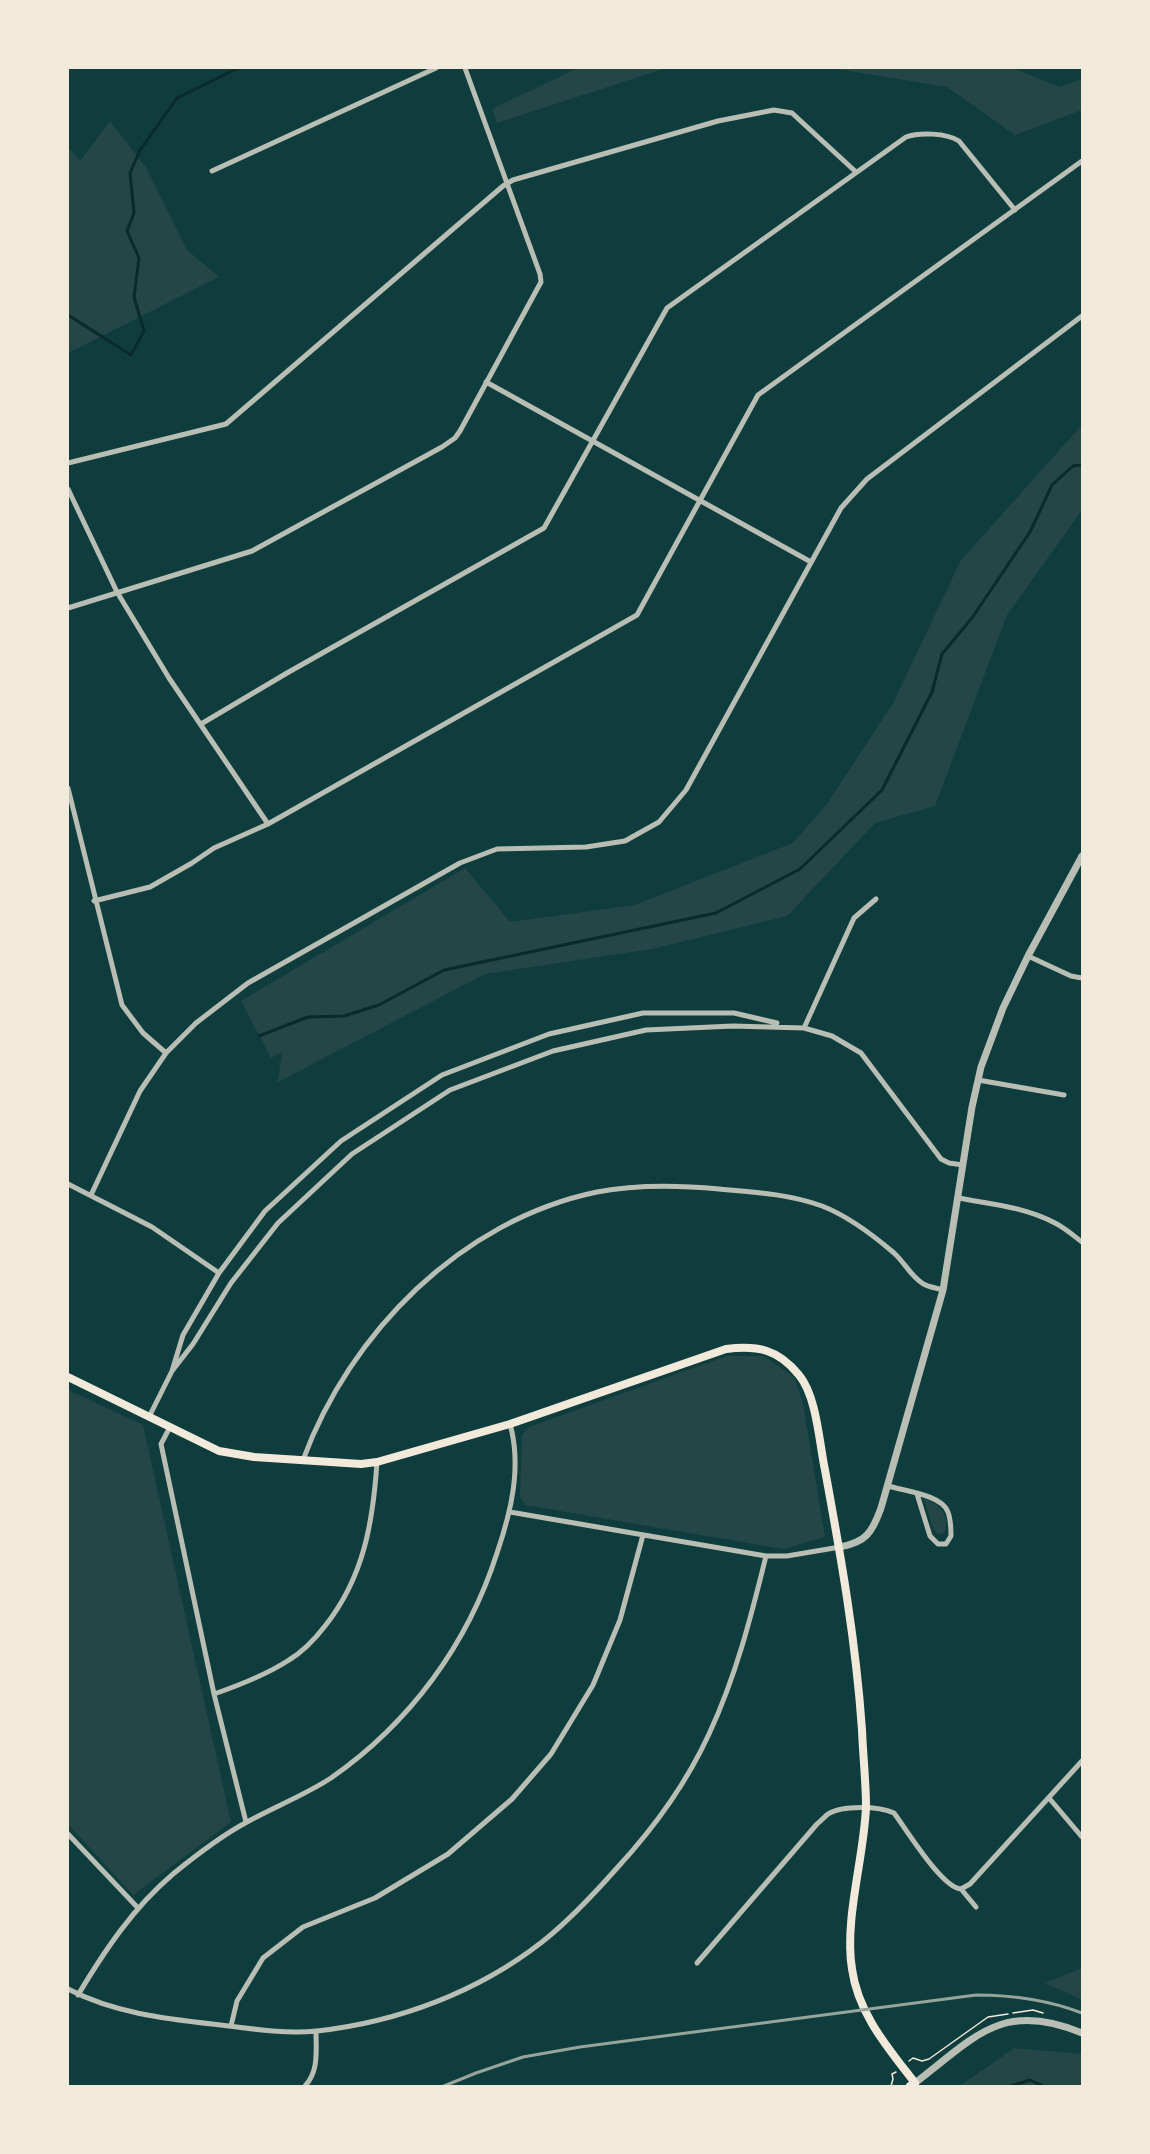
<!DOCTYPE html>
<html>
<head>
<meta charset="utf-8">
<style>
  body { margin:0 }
  #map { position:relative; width:1150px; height:2154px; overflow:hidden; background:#0f3d3e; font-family:Figtree,sans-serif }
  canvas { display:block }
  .frame { position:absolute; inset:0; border:69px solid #f1e9da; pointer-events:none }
</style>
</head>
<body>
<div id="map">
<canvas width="1150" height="2154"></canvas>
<div class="frame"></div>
</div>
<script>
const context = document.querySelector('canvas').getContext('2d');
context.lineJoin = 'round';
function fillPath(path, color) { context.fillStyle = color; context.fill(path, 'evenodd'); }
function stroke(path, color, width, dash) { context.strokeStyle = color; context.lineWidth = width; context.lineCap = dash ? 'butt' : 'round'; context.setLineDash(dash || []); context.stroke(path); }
const green = new Path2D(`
  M578,68h88l-169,55 -5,-14z
  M831,68h182l46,19 23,-8v31l-67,25 -68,-48z
  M110,121l37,48 40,81 32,27 -151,76v-206l12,14z
  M1082,425v85l-75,105 -72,191 -60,17 -88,93 -135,33 -167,25 -207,108 4,-30 -11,6 -30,-57 224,-133 45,54 125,-17 158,-62 34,-39 66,-101 68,-143z
  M727,1356h37l30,21 9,26 22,134 -42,12 -258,-44 -5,-8 2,-62 7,-8z
  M68,1390l75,35 88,397 -98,73 -65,-71z
  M924,1499c15,4 27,17 20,34l-6,1 -6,-8z
  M1082,1968v32l-37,-17z
  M1014,2048l68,6v32h-122z`);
const stream = new Path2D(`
  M68,315l63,40 13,-24 -10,-34 5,-39 -12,-27 7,-18 -4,-40 10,-23 37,-52 61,-30
  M259,1036l49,-19 36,-1 35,-11 65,-35 272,-57 84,-44 82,-79 50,-98 10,-38 30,-36 58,-86 22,-47 21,-19 9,-1
  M1011,2086l19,-6 13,6`);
const path = new Path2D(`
  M1013,2013l20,-3 10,3
  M909,2061l4,-3 9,3 7,-2 59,-42 20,-3
  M891,2086l2,-7 -1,-5 4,-2`);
const minor = new Path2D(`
  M212,171l224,-103
  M486,382l325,180
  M68,463l158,-39 277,-238 10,-6 205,-59 56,-11 18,3 64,59
  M68,489l49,103 52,86 99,146
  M68,608l184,-57 190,-104 13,-9 5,-7 81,-149 -1,-8 -75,-206
  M201,724l86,-51 257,-145 123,-220 239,-171c13,-5 41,-4 53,4l56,69
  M68,788l54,217 21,28 23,20
  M94,901l56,-14 42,-24 22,-15 54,-24 369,-209 121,-220 324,-234
  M1028,956l43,20 11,2
  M804,1028l50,-110 22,-19
  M978,1080l86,15
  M68,1184l84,43 67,46
  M91,1195l49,-104 26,-38 30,-30 52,-40 212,-120 37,-14 89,-2 39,-6 34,-19 27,-32 155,-282 26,-29 215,-163
  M958,1198c33,6 67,9 97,25 10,5 19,13 27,19
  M172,1371l21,-27 38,-61 47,-60 74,-69 98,-64 103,-39 93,-21 87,-4 71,2 28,8 29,17 80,106 8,4 14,2
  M149,1417l23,-46 11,-36 36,-62 46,-62 76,-70 101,-66 107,-41 94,-21h91l43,10
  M170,1427l-9,17 53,250 32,128
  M303,1460c47,-127 158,-240 294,-268 41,-8 81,-7 122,-3 34,3 70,5 103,17 26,10 51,29 72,47 10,9 17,23 28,30 5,4 15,5 21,7
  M888,1486c17,5 54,9 60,26 3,8 3,17 3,24l-5,8h-8l-8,-8 -13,-42
  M510,1512l256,44h21l53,-9
  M214,1694c26,-9 52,-19 75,-34 15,-9 26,-21 36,-34 39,-49 48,-104 52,-164
  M1049,1798l33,39
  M68,1834l70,74
  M961,1889l9,-5 112,-123
  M697,1963l120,-139c4,-3 7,-7 11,-10 14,-9 51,-8 66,-1 12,16 48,75 67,76l15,18
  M68,1989c48,25 100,30 153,36 31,4 64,9 96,6 81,-9 161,-39 225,-89 28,-22 52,-48 75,-74 36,-39 70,-86 92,-134 27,-58 42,-117 57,-178
  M78,1995c27,-45 55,-87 95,-121 22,-18 48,-38 74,-52 27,-15 58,-27 84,-44 79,-55 137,-134 166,-225 14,-41 25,-86 13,-129
  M231,2026l6,-25 26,-43 40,-31 72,-29 73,-44 64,-55 39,-45 42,-69 27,-65 23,-85
  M305,2086c14,-15 11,-35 11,-55`);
const tertiary = new Path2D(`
  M840,1547c26,-5 32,-14 41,-39l62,-218 29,-183 9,-40 22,-59 25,-52 54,-100
  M915,2083c60,-46 87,-83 167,-50`);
const secondary = new Path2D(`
  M68,1377l151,74 35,6 107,7 16,-2 133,-38 216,-75c31,-4 52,0 73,26 18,22 20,67 26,95 16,87 31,172 37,260 1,26 4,52 4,77 -2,51 -22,113 -14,162 6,45 37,80 63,114l-5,3`);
const rail = new Path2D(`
  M444,2086l32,-13 47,-16 57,-10 396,-52c37,0 72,5 106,18`);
fillPath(green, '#244646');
stroke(stream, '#0a2a2b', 3);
stroke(path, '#f1e9da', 1.5);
stroke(minor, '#b8beb3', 5);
stroke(tertiary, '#b8beb3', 7);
stroke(secondary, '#f1e9da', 8);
stroke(rail, '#97a49c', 3);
</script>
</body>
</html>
